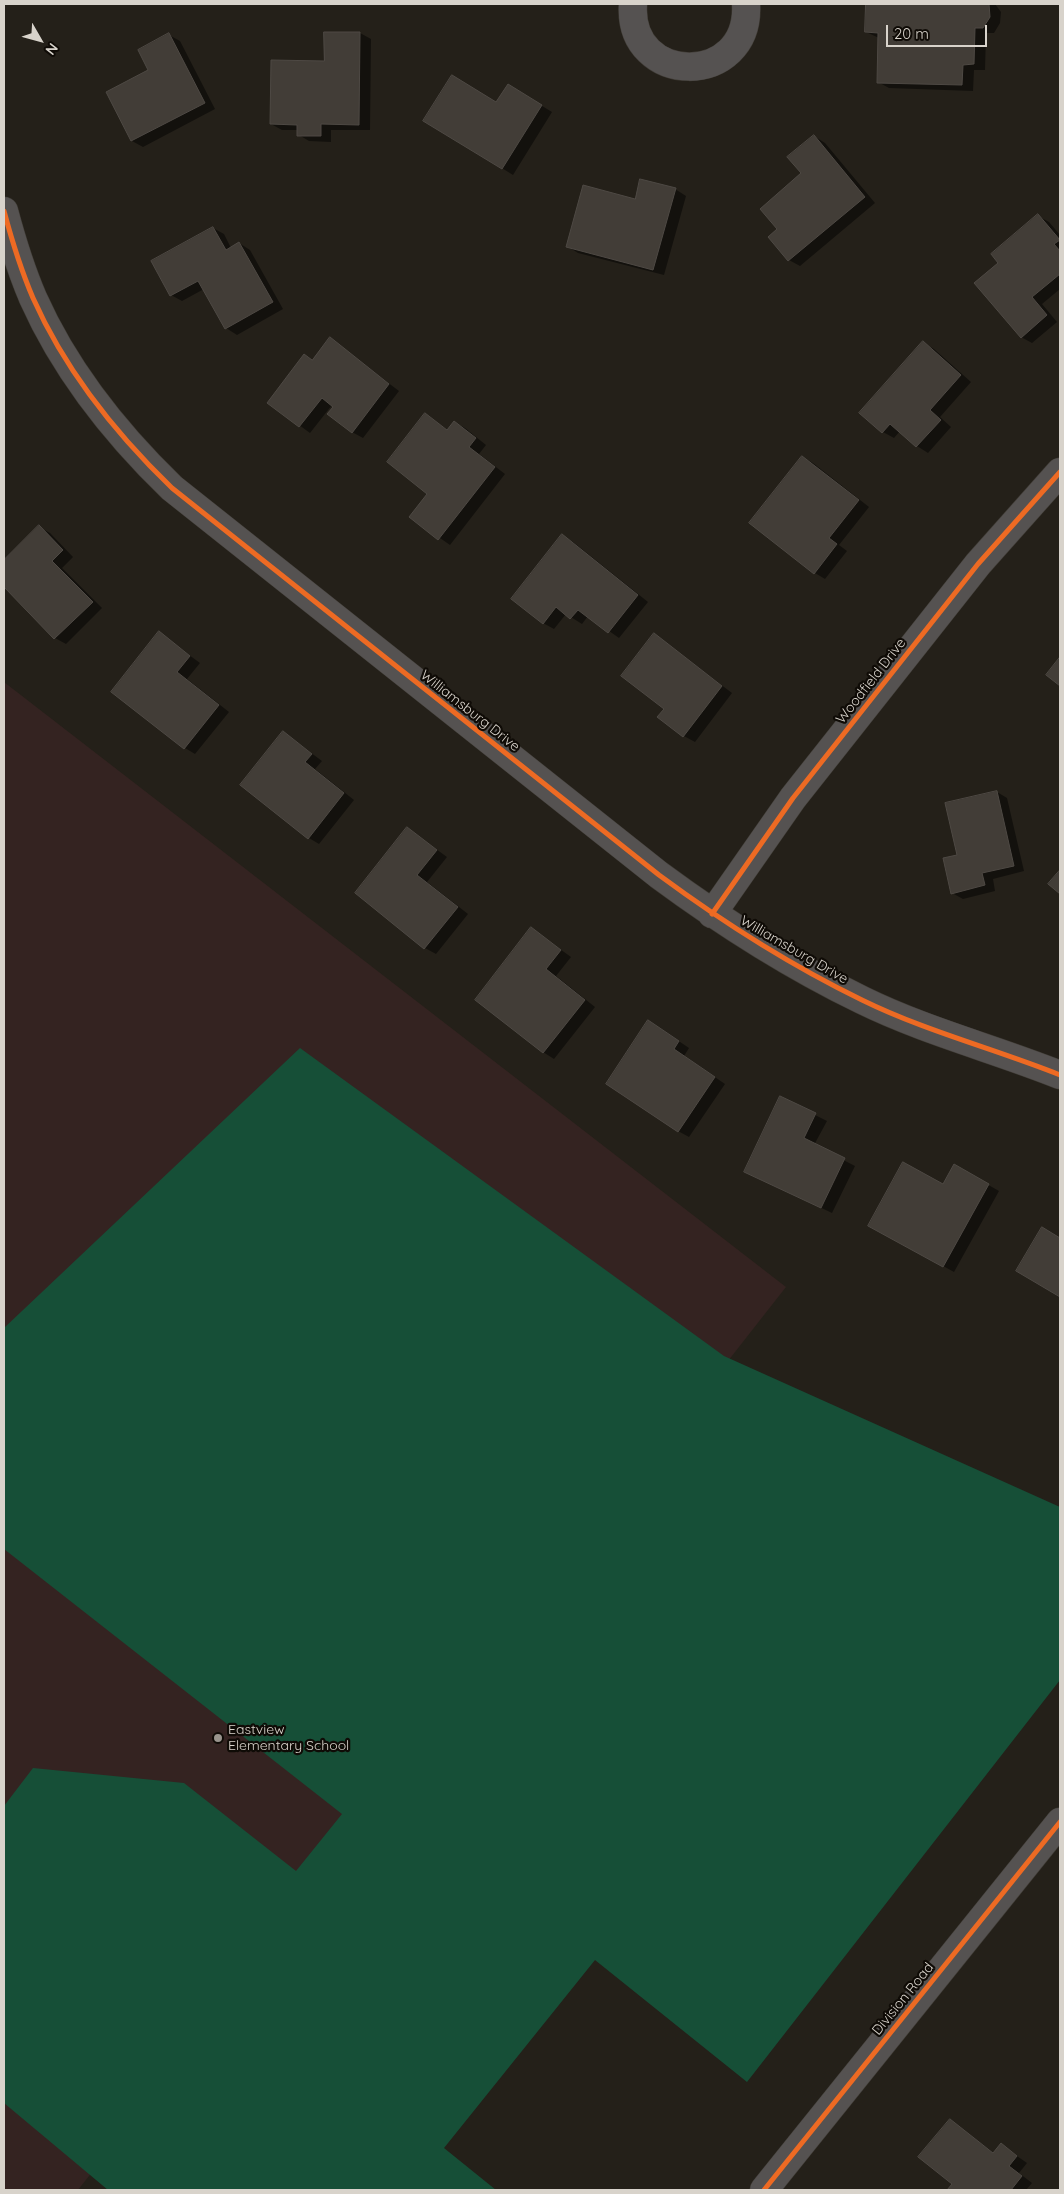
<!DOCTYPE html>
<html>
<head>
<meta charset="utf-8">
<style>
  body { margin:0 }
  #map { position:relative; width:1064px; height:2194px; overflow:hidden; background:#242019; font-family:Quicksand,sans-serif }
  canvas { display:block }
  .frame { position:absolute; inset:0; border:5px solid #d8d3cb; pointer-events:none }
  .north { position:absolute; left:15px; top:15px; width:50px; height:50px; -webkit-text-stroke:4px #0f0b06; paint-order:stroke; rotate:128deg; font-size:14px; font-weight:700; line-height:20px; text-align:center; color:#d8d3cb }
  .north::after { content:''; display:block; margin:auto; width:18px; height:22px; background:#d8d3cb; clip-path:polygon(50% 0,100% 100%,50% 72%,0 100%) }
  .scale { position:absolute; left:886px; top:25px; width:101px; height:22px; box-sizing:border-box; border:2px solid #d8d3cb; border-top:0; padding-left:6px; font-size:15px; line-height:18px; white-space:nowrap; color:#d8d3cb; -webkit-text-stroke:4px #0f0b06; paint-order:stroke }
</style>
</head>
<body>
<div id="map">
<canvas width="1064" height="2194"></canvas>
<div class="frame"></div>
<div class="north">N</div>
<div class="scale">20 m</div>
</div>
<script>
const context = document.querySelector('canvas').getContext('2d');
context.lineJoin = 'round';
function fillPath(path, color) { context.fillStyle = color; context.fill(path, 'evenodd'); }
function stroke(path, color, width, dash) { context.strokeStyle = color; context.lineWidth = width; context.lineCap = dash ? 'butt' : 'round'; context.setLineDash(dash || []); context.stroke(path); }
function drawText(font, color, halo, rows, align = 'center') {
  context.font = font + ' Quicksand,sans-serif'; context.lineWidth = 4.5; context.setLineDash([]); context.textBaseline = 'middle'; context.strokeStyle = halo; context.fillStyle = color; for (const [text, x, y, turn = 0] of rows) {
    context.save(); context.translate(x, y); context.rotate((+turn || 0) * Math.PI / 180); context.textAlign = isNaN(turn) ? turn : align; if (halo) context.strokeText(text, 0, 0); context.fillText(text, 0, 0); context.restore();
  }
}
const education = new Path2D(`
  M4,682l782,605 -708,903h-74z`);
const forest = new Path2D(`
  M300,1048l424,308 336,151v173l-313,402 -152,-122 -151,188 52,42h-388l-104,-87v-297l29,-38 151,15 112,88 46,-57 -338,-265v-221z`);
const shadow = new Path2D(`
  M868,4h127l6,8 -1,11 -6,10h-8l-1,37h-11l-1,21 -84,-3 -11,-6 1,-44 -13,-6z
  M325,33h35l11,6 -1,91h-39v12l-22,-1 -10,-6v-5h-17l-11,-6 54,-62z
  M169,35l11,6 35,68 -72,38 -11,-6 -24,-48 42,-22z
  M519,92l33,20 -39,63 -88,-55 72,-16z
  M814,136l11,7 50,60 -75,63 -11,-6 -11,-31 25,-56z
  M675,189l11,7 -22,79 -86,-22 -11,-7z
  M1038,216l11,6 11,13v54l-18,15 15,18 -25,21 -11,-6 -21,-74z
  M213,228l11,6 7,14 8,-5 11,7 33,59 -46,26 -11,-7 -22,-39 -22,12 -11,-6z
  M330,339l69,52 -36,47 -11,-6 -20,-27 -22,28 -41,-30 44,-42z
  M923,343l11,6 37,33 -31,35 11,10 -23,26 -11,-7 -17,-15 -6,7 -11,-6 -22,-19z
  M426,415l22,15 6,-8 11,6 21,17 -7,9 26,20 -55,71 -40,-28 19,-23z
  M802,457l11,6 56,44 -30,38 8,6 -22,28 -10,-6z
  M39,527l11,6 23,24 -11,11 40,40 -36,36 -11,-6 -51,-52v-25z
  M563,536l10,6 75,60 -29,36 -31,-22 -6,8 -16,-10 -12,15 -11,-6z
  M159,633l41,30 -13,16 42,33 -34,42 -10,-6z
  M655,635l77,58 -37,49 -11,-6 -18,-27z
  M283,732l39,29 -7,8 39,31 -35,44 -10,-6z
  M997,792l10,6 17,73 -31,8 2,12 -32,8 -11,-6 6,-37z
  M407,828l40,29 -20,25 41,32 -32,40 -11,-6z
  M532,929l39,28 -15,19 39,31 -41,52 -11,-7z
  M649,1021l40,27 -5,8 41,28 -36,53 -11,-6z
  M781,1098l46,23 -13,24 41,21 -23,47 -75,-36z
  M955,1166l44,25 -45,81 -85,-47 75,-39z
  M1042,1229l18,10v57l-43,-25z
  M950,2121l44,32 7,-8 26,18 -8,10 13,10 -6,7h-78l5,-6z`);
const building = new Path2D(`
  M866,4h123l1,13 -7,11h-8l-1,36 -11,1 -1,20 -85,-2 1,-50 -13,-1z
  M324,32h36l-1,93 -38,-1v12h-24v-11l-27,-1 1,-64 53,1z
  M169,33l36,70 -74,38 -25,-49 42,-22 -10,-20z
  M452,75l44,27 12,-18 34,21 -40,64 -79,-48z
  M814,135l51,62 -77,64 -20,-24 9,-8 -17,-20 41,-36 -14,-16z
  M640,179l36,9 -23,82 -87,-23 17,-62 52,14z
  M1038,214l22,26 -6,4 6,7v23l-28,23 15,18 -26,23 -47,-55 24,-20 -7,-9z
  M213,227l13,23 13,-8 34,60 -48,27 -27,-48 -28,15 -19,-35z
  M330,337l59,47 -37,49 -25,-19 6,-7 -11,-9 -23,29 -32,-24 37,-49 8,6z
  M923,341l38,34 -31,35 11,10 -25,27 -26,-23 -8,9 -23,-20z
  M425,413l22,17 7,-9 22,17 -7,9 26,20 -57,73 -29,-23 18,-23 -40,-32z
  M802,456l57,44 -30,38 8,6 -23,30 -65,-51z
  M39,525l24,25 -11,11 41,41 -39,37 -50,-52v-27z
  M562,534l76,61 -30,38 -30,-23 -8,9 -14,-12 -13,17 -32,-25z
  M159,631l31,25 -13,16 42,33 -35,44 -73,-57z
  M654,633l68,53 -39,51 -26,-20 7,-8 -43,-33z
  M1060,657v29l-14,-11z
  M283,731l29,23 -7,8 39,31 -36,46 -68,-54z
  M997,791l17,75 -32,7 3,12 -34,9 -8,-36 14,-3 -12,-52z
  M407,827l30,23 -20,25 41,32 -34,42 -69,-56z
  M1060,870v24l-12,-10z
  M531,927l30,23 -15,19 39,31 -42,53 -68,-53z
  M648,1020l31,21 -5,8 41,28 -37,55 -72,-48z
  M780,1096l36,17 -12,25 41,20 -24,50 -77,-36z
  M903,1162l40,22 11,-20 35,20 -46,83 -75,-41z
  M1042,1227l18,11v59l-44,-26z
  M950,2119l43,34 8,-10 16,13 -8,10 13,10 -11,14h-64l5,-6 -34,-27z`);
const minor = new Path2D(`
  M633,4c-6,83 118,84 113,0
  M4,211c8,30 17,59 29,87 33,74 82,135 139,190l487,387c65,48 131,90 203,125 63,31 133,49 198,75
  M712,914l81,-116 185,-234 82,-92
  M764,2190l296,-368`);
const cycleway = new Path2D(`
  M4,211c8,30 17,59 29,87 33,74 82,135 139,190l487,387c65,48 131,90 203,125 63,31 133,49 198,75
  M712,914l81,-116 185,-234 82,-92
  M764,2190l296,-368`);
const markers = [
  [218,1738,5,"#99948d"]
];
const streetNames = [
  ["Woodfield Drive",871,681,-52],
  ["Williamsburg Drive",470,711,38],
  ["Williamsburg Drive",794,950,30],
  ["Division Road",903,1999,-51]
];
const poiNames = [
  ["Eastview",228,1730],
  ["Elementary School",228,1746]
];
fillPath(education, '#342321');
fillPath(forest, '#164f37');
fillPath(shadow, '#0007');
fillPath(building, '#423d37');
stroke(building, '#4e4944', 1);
stroke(minor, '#403c36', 29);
stroke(minor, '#555251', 28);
stroke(cycleway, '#ed6a23', 5);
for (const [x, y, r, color] of markers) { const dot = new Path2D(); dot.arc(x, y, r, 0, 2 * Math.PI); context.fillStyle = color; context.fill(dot); stroke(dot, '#0f0b06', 2); }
drawText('14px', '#d8d3cb', '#0f0b06', streetNames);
drawText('14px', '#d8d3cb', '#0f0b06', poiNames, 'left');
</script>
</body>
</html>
